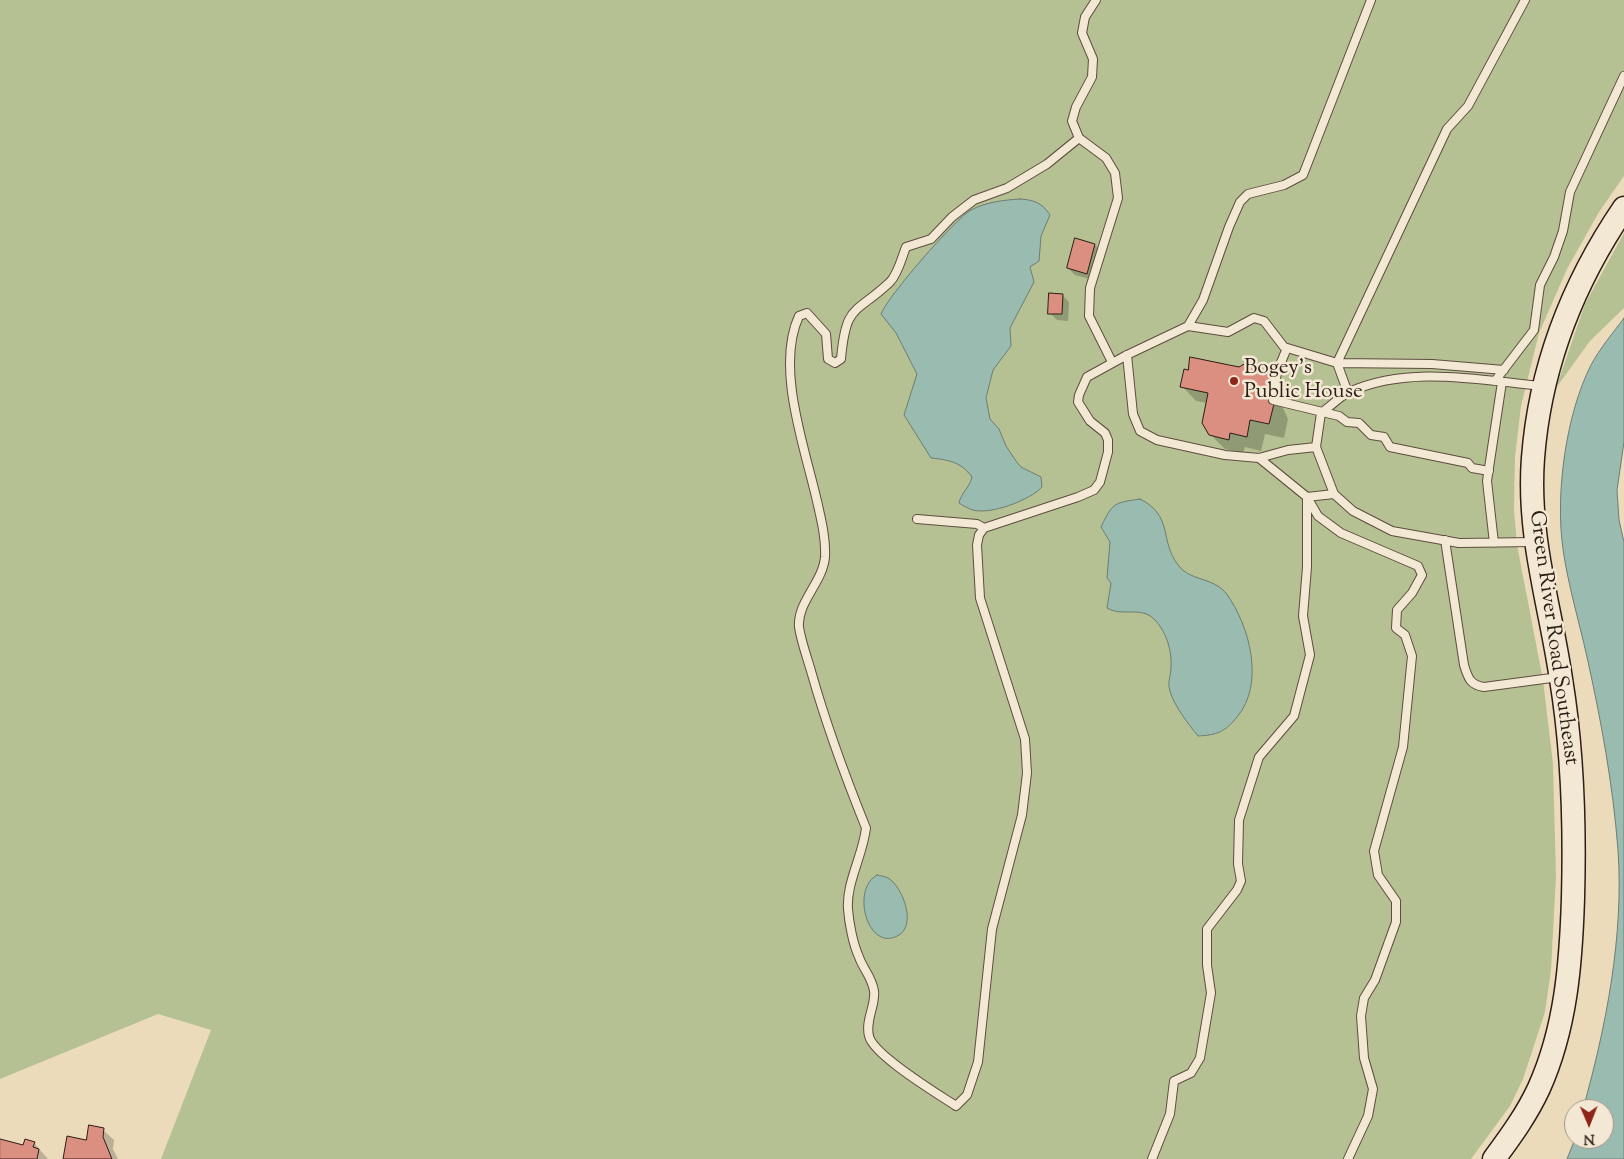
<!DOCTYPE html>
<html>
<head>
<meta charset="utf-8">
<style>
  body { margin:0 }
  #map { position:relative; width:1624px; height:1159px; overflow:hidden; background:#ecdbbb; font-family:"Sorts Mill Goudy",serif }
  canvas { display:block }
  .north { position:absolute; left:1564px; top:1099px; width:50px; height:50px; box-sizing:border-box; background:#f3e8d3; border:1px solid #a49788; border-radius:50%; rotate:179deg; font-size:14px; font-weight:700; line-height:20px; text-align:center; color:#2e1d17 }
  .north::after { content:''; display:block; margin:auto; width:18px; height:22px; background:#8f2418; clip-path:polygon(50% 0,100% 100%,50% 72%,0 100%) }
</style>
</head>
<body>
<div id="map">
<canvas width="1624" height="1159"></canvas>
<div class="north">N</div>
</div>
<script>
const context = document.querySelector('canvas').getContext('2d');
context.lineJoin = 'round';
function fillPath(path, color) { context.fillStyle = color; context.fill(path, 'evenodd'); }
function stroke(path, color, width, dash) { context.strokeStyle = color; context.lineWidth = width; context.lineCap = dash ? 'butt' : 'round'; context.setLineDash(dash || []); context.stroke(path); }
function drawText(font, color, halo, rows, align = 'center') {
  context.font = font + ' "Sorts Mill Goudy",serif'; context.lineWidth = 5; context.setLineDash([]); context.textBaseline = 'middle'; context.strokeStyle = halo; context.fillStyle = color; for (const [text, x, y, turn = 0] of rows) {
    context.save(); context.translate(x, y); context.rotate((+turn || 0) * Math.PI / 180); context.textAlign = isNaN(turn) ? turn : align; if (halo) context.strokeText(text, 0, 0); context.fillText(text, 0, 0); context.restore();
  }
}
const green = new Path2D(`
  M0,0h1624v176l-25,36 -32,57 -28,64 -18,73 -6,51 -1,53 3,35 26,135 10,84 3,112 -5,94 -6,42 -22,67 -13,27 -39,53h-1310l50,-129 -53,-16 -158,65z
  M1624,233v75l-34,33 -34,47 29,-84z`);
const water = new Path2D(`
  M1020,199c15,1 22,4 30,16l-9,21 -2,25 -9,6 4,15 -24,46 1,18 -18,24 -7,28 4,21 9,10 7,17 10,15 5,6 20,10 1,10c-12,13 -51,28 -69,23 -4,-1 -9,-4 -14,-7 2,-10 11,-16 13,-26 -11,-15 -23,-17 -41,-19l-27,-43 13,-41 -21,-41 -15,-19c7,-18 73,-94 90,-104 15,-8 33,-10 49,-11z
  M1624,318v124l-7,48 2,30 5,22v617h-57l8,-20h29v-30h-21c23,-82 41,-173 35,-259 -5,-65 -17,-130 -31,-193 -8,-36 -19,-72 -24,-108 -8,-55 3,-135 28,-184 9,-17 22,-32 33,-47z
  M1140,499c34,17 19,41 38,66 11,16 35,12 48,28 24,33 39,91 11,124 -12,15 -20,18 -39,19 -9,-11 -27,-34 -29,-49 -1,-6 2,-13 2,-19 1,-17 -4,-36 -17,-49 -13,-13 -32,-2 -47,-11l4,-25 -4,-5 3,-36 -9,-15c12,-25 13,-24 39,-28z
  M877,875c3,1 8,1 11,3 14,8 29,46 11,57 -31,19 -49,-46 -22,-60z`);
const shadow = new Path2D(`
  M1095,245l7,7 -8,28 -19,-5 -7,-7z
  M1062,295l7,7 -1,19 -11,-1 -7,-7z
  M1253,360l34,31 -4,17 5,11 -4,19 -19,-4 -4,17 -16,-4 -2,6 -18,-4 -15,-15 -3,-31 -11,-2 -14,-15 57,-17z
  M103,1130l11,10 -1,9 5,10h-54z
  M0,1140l24,7 10,-4 14,16h-48z`);
const building = new Path2D(`
  M1075,238l20,6 -8,30 -20,-6z
  M1049,293l14,1 -1,20h-14z
  M1190,357l49,10 14,-8 8,14 12,3 -4,19h3l-2,8 4,1 -5,20 -19,-4 -3,17 -17,-4 -1,7 -20,-5 -7,-12 6,-30 -28,-6 4,-18 4,1z
  M89,1125l15,3 -1,9 9,22h-49l4,-23 19,4z
  M0,1139l23,6 2,-6 10,3 -2,5 6,2 -2,10h-37z`);
const lane = new Path2D(`
  M1096,0l-11,17 -3,16 11,26 -1,18 -16,30 -4,14 7,17 27,20 9,15 3,25 -28,90 -1,28 23,46
  M1079,138l-32,26 -40,24 -33,12 -22,17 -21,22 -25,8c-4,10 -8,27 -16,35 -35,33 -44,21 -49,77l-6,4 -7,-4 -2,-25 -19,-21 -8,3c-24,51 6,132 18,185 4,18 9,37 8,56 -2,25 -28,45 -26,70 2,14 8,30 12,44 15,53 34,105 55,157 -3,27 -20,55 -18,81 1,14 5,35 11,48 4,12 13,20 15,34 2,14 -9,29 -5,45 4,19 69,58 87,70l11,-11 11,-33 14,-133 30,-114 5,-42 -2,-34 -45,-141 -3,-53 2,-10 5,-7 94,-31 16,-7 6,-8 8,-30v-12l-3,-7 -15,-12 -12,-19 1,-7 8,-18 40,-22 61,-29 15,-26 26,-73 11,-25 8,-8 36,-9 19,-10 68,-175
  M1188,326l40,6 26,-14 10,3 20,26 53,16 95,1 72,6
  M1287,348l-10,24 -4,28 66,16 8,6 12,1 12,12 13,2 6,10 78,16 4,5 17,3
  M1127,355l6,59 7,17 17,9 68,15 34,3 29,-8 28,-3
  M1495,381l39,-51 6,-45 14,-28 9,-26 7,-39 54,-116
  M1348,393l-11,-30 110,-234 21,-23 57,-106
  M1259,458l48,39 11,19 23,17 77,33 4,9 -10,18 -15,17 -1,18 9,7 7,21 -9,91 -29,104 4,24 18,26v21l-21,58 -11,18 -3,18 3,42 9,31 -5,27 -20,43
  M917,519l60,5 7,4
  M1445,540l19,125c4,13 6,20 20,22l75,-10
  M1535,542l-76,1 -67,-12 -39,-20 -19,-17 -18,-47 5,-34c9,-6 18,-16 28,-21 60,-27 129,-12 193,-6
  M1494,543l-7,-62 15,-99
  M1152,1159l18,-45 4,-33 17,-8 9,-15 11,-65 -4,-28v-36l30,-39 4,-9 -3,-17 1,-44 20,-63 35,-41 16,-61 -7,-39 4,-49v-70l27,-3`);
const secondary = new Path2D(`
  M1494,1159c17,-23 33,-45 45,-71 27,-60 32,-125 34,-190 2,-73 0,-146 -12,-219 -11,-75 -34,-143 -28,-221 7,-91 40,-175 91,-250`);
const markers = [
  [1234,381,5,"#8f2418"]
];
const poiNames = [
  ["Bogey's",1244,369],
  ["Public House",1244,393]
];
const streetNames = [
  ["Green River Road Southeast",1552,638,82]
];
fillPath(green, '#b5c192');
fillPath(water, '#99bbb0');
stroke(water, '#6e7c73', 1);
fillPath(shadow, '#0003');
fillPath(building, '#da8f81');
stroke(building, '#2e1d17', 1);
stroke(lane, '#5e4c40', 10);
stroke(secondary, '#2e1d17', 25);
stroke(lane, '#f3e8d3', 8);
stroke(secondary, '#f3e8d3', 22);
for (const [x, y, r, color] of markers) { const dot = new Path2D(); dot.arc(x, y, r, 0, 2 * Math.PI); context.fillStyle = color; context.fill(dot); stroke(dot, '#f3e8d3', 2); }
drawText('21px', '#2e1d17', '#f3e8d3', poiNames, 'left');
drawText('21px', '#2e1d17', '#f3e8d3', streetNames);
</script>
</body>
</html>
